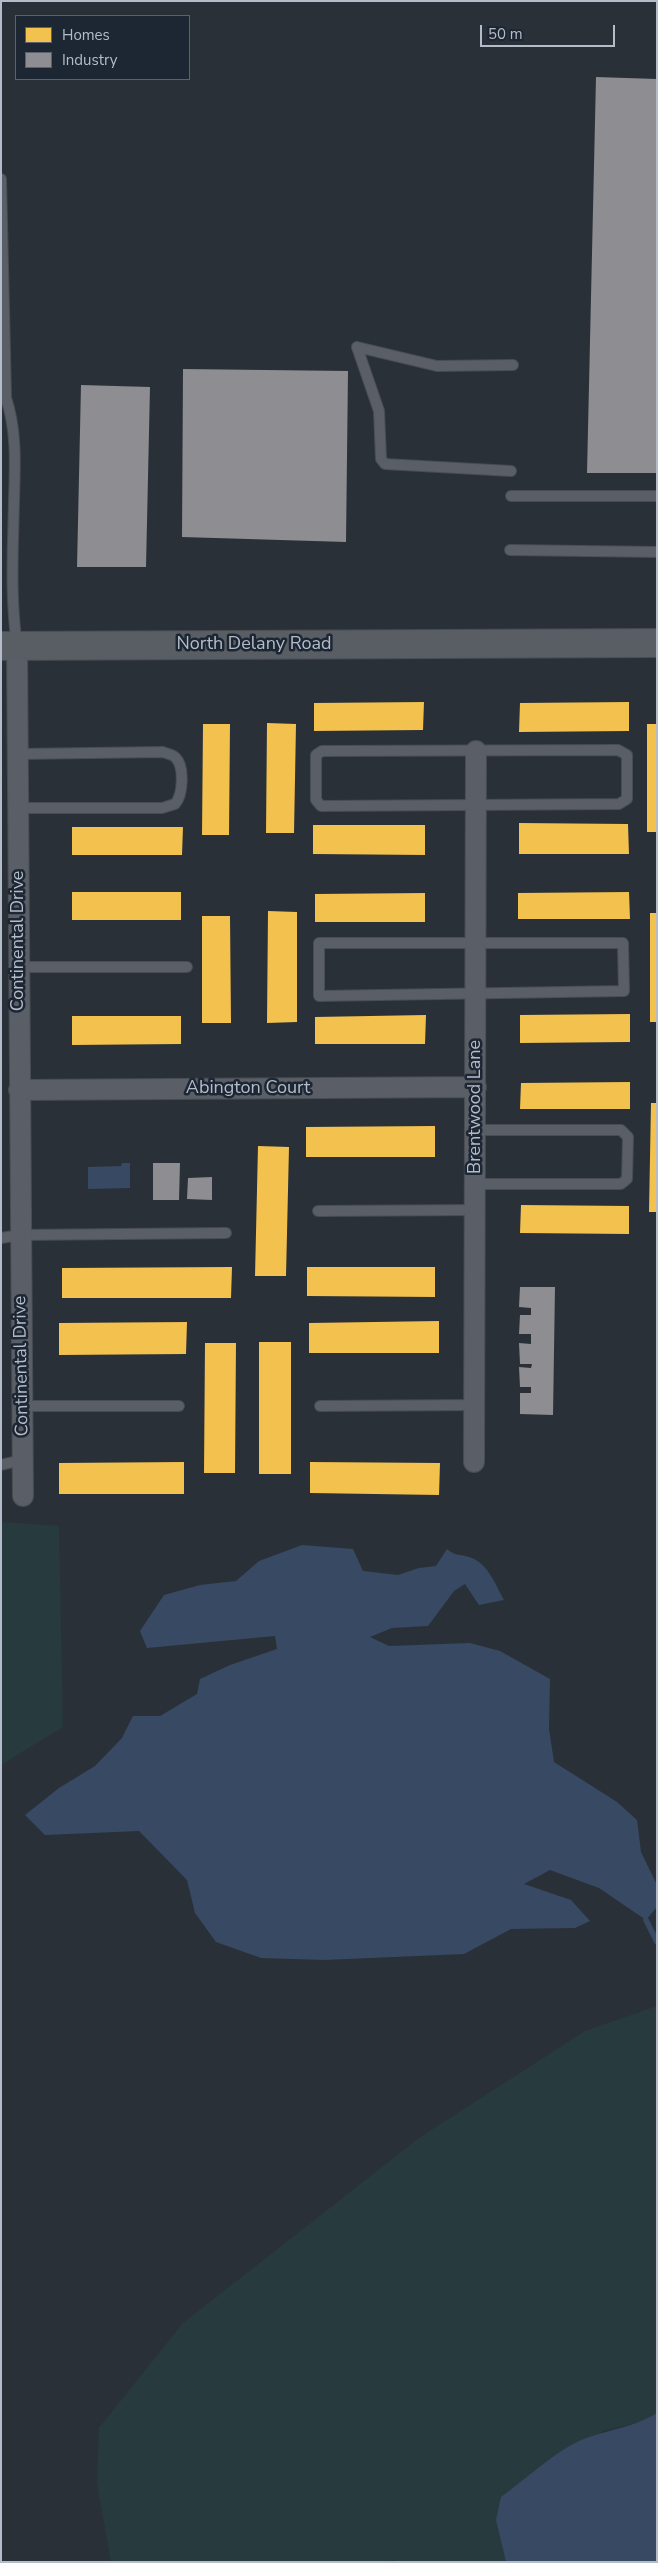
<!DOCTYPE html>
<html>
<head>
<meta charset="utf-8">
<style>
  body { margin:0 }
  #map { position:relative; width:658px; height:2563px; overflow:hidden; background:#2a3038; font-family:"Nunito Sans",sans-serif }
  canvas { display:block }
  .frame { position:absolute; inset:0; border:2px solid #b4bcc9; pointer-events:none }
  .legend { position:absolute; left:15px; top:15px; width:175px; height:65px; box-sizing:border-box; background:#1d2633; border:1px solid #59626f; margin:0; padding:6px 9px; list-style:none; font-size:15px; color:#b4bcc9 }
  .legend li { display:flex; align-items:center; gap:10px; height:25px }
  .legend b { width:25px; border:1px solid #59626f }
  .scale { position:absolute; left:480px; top:25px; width:135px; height:22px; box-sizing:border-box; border:2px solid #b4bcc9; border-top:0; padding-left:6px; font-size:15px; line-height:18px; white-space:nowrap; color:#b4bcc9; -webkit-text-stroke:4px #1d2633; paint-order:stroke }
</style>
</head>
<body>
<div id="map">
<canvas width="658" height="2563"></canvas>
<div class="frame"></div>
<ul class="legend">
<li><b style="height:14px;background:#f2c14e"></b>Homes</li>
<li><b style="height:14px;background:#8d8d92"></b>Industry</li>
</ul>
<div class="scale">50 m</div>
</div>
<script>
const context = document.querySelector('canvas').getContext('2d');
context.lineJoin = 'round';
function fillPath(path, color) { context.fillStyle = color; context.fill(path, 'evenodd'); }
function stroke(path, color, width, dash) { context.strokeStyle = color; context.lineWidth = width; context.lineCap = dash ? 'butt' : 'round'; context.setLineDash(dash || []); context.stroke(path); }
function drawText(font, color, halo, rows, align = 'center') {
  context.font = font + ' "Nunito Sans",sans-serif'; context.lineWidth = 5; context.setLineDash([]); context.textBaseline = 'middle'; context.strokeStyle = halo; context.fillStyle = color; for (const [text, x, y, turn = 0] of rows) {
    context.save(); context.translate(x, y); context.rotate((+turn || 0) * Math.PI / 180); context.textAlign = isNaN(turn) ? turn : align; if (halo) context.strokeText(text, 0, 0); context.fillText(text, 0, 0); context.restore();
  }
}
const green = new Path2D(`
  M1,1522l58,4 4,201 -62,38z
  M657,2006v407l-12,8 -42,10 -107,89 10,42h-106l-7,-2 -5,2h-277l-14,-79 2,-55 84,-105 236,-185 166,-107z`);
const water = new Path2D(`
  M122,1163h8v25l-42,1v-22l33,-1z
  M302,1545l51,4 10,22 35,4 21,-7 17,-2 11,-17c7,6 9,5 18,7 22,4 29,26 39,44l-25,5 -14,-21 -11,7 -26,35 -36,2 -22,9 19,9 81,-3 30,8 50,28 -1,50 5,33 63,40 20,18 4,32 16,33v22l-11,13 -47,-32 -49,-18 -26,14 47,16 19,21 -15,7 -64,1 -47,25 -140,6 -63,-2 -45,-16 -21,-29 -8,-33 -48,-49 -94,4 -20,-20 34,-27 36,-22 27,-28 11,-22h27l37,-22 3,-15 30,-14 47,-16 -2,-13 -128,12 -7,-17 24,-36 36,-10 36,-4 23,-20z
  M657,2413v149h-151l-10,-42 5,-23c23,-17 47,-39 72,-53 27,-14 59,-15 84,-31z`);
const homes = new Path2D(`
  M424,702l-1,28 -109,1v-28z
  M629,702v29l-110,1 1,-29z
  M267,723l29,1 -2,109h-28z
  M203,724h27l-1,111h-27z
  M647,724h10v108h-10z
  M519,823l109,1 1,30h-110z
  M313,825h112v30l-112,-1z
  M72,827h111l-1,28h-110z
  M72,892h109v28h-109z
  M629,892l1,27h-112v-26z
  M425,893v29h-110v-28z
  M268,911l29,1v110l-30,1z
  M650,913h7v109h-7z
  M202,916h28l1,107h-29z
  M630,1014v28l-110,1v-28z
  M426,1015l-1,29h-110v-27z
  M72,1016h109v28l-109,1z
  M630,1082v27h-110l1,-26z
  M651,1103h6v109h-8z
  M435,1126v31h-129v-30z
  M258,1146l31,1 -3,129h-31z
  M521,1205l108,1v28l-109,-1z
  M232,1267l-1,31h-169v-30z
  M307,1267h128v30l-128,-1z
  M439,1321v32h-130v-30z
  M187,1322l-1,32 -127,1v-32z
  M259,1342h32v132h-32z
  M205,1343h31l-1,130h-31z
  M184,1462v32h-125v-31z
  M310,1462l130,1 -1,32 -129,-2z`);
const industry = new Path2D(`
  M596,77l61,2v394h-70z
  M183,369l165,2 -2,171 -164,-5z
  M81,385l69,2 -4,180h-69z
  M153,1163h27l-1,37h-26z
  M212,1177v23l-25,-1 1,-21z
  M520,1287h35l-2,128 -33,-1v-21h11v-6h-11l-1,-20 12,1 1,-4h-12l-1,-21 12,1v-10h-12l1,-19h11v-7l-12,-1z`);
const stream = new Path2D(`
  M646,1920l11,22`);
const lane = new Path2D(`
  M1,179l5,219c11,33 9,67 8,102 -1,49 -4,97 3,145
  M357,347l22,64 2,48 4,5 126,7
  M357,347l80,19 76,-1
  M511,496h146
  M510,550l147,2
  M618,750l9,5v44l-8,5 -298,2 -5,-6v-45l6,-4z
  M18,754l145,-2c4,2 9,2 12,5 10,9 8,38 0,47l-13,4h-144
  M319,943h304l1,48 -305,5z
  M19,967h168
  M476,1184h145l6,-5 1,-42 -7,-7h-145
  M318,1211l158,-1
  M1,1238l19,-3 206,-2
  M22,1406h157
  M320,1406l155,-1
  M1,1465l21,-5`);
const street = new Path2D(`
  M17,646l6,850
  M19,1090l457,-3
  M474,1462l2,-711`);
const secondary = new Path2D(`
  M1,646l656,-3`);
const streetNames = [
  ["North Delany Road",254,645],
  ["Continental Drive",19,941,-90],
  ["Abington Court",248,1089],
  ["Brentwood Lane",476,1107,-90],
  ["Continental Drive",22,1366,-91]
];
fillPath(green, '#273a3e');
fillPath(water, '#384963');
fillPath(homes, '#f2c14e');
fillPath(industry, '#8d8d92');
stroke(stream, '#384963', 5.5);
stroke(lane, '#484c53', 12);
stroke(street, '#484c53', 22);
stroke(secondary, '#484c53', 30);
stroke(lane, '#5a5e66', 10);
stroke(street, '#5a5e66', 20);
stroke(secondary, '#595d64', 28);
drawText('18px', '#b4bcc9', '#1d2633', streetNames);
</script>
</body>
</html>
